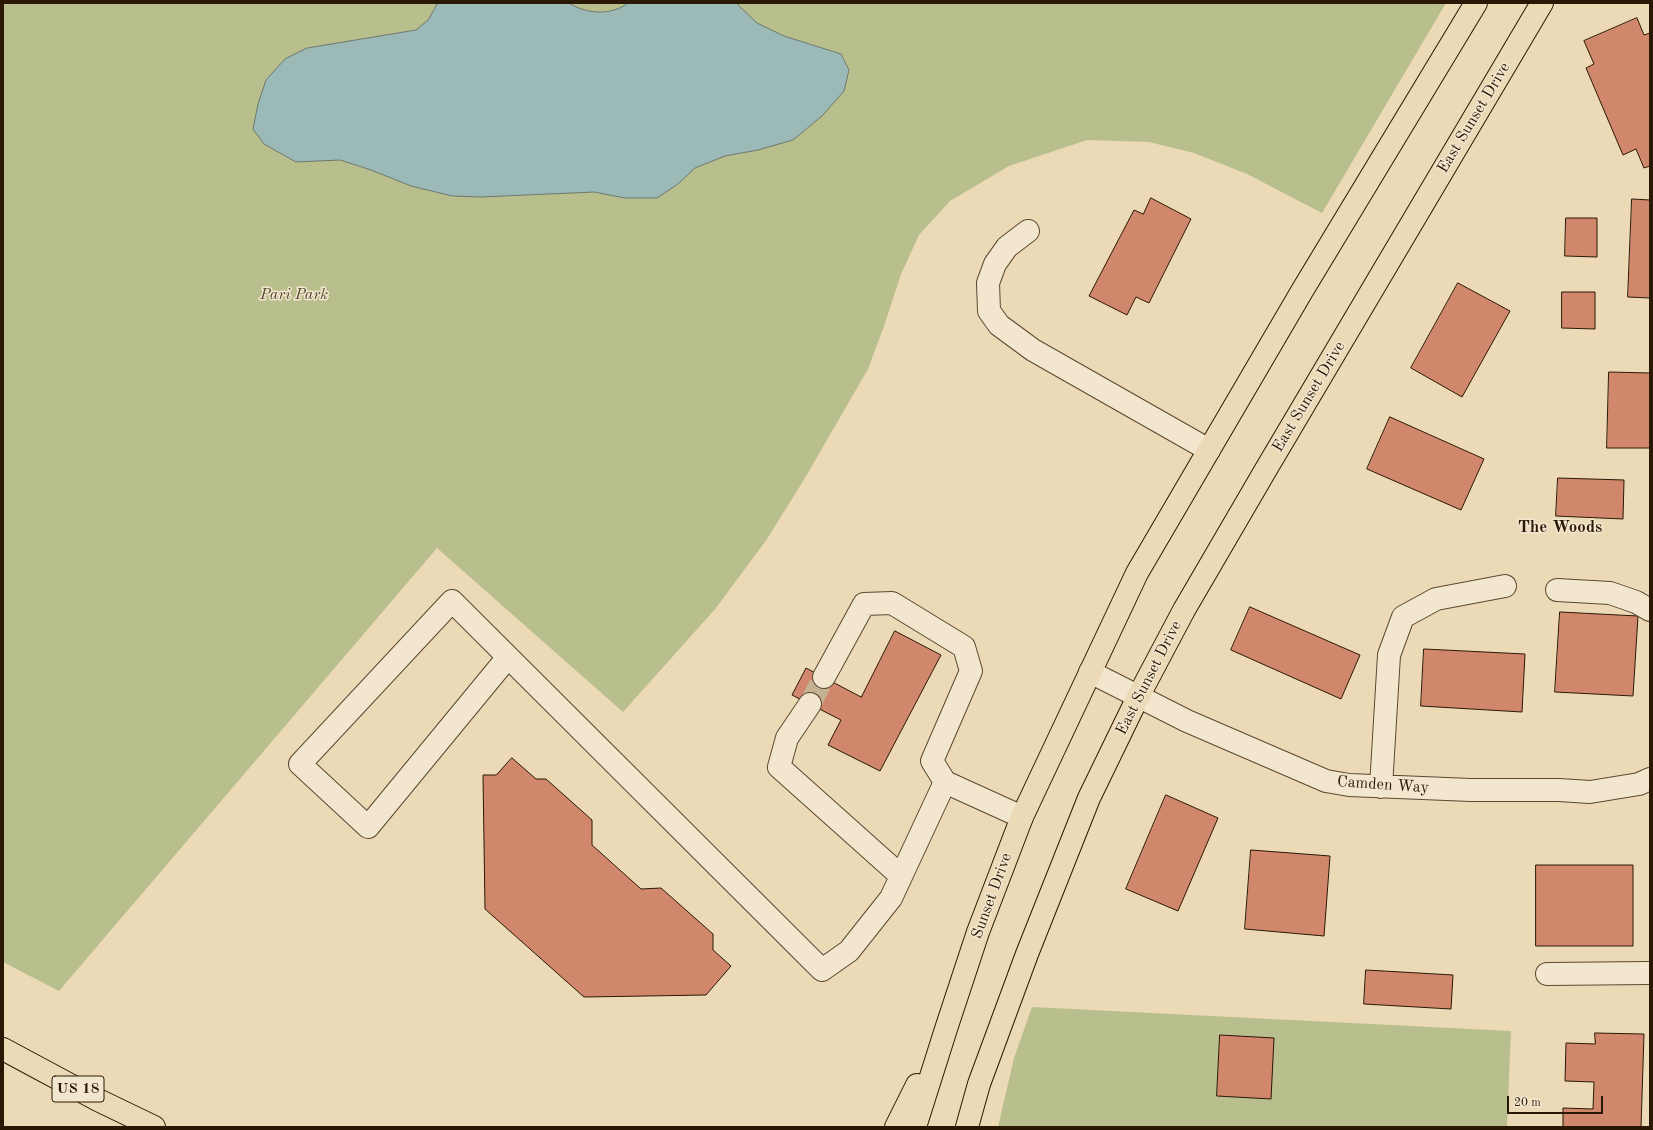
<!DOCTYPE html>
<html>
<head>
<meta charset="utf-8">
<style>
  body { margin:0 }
  #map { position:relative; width:1653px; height:1130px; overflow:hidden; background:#ecd9b5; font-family:"Old Standard TT",serif }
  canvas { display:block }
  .frame { position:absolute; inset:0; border:4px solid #2a1805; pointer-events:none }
  .scale { position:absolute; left:1507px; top:1096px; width:96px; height:18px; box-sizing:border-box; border:2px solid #2a1805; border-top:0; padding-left:5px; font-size:12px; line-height:14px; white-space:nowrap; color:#2a1805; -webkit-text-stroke:3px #f3e6cf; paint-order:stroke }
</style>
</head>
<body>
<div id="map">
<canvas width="1653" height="1130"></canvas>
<div class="frame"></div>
<div class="scale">20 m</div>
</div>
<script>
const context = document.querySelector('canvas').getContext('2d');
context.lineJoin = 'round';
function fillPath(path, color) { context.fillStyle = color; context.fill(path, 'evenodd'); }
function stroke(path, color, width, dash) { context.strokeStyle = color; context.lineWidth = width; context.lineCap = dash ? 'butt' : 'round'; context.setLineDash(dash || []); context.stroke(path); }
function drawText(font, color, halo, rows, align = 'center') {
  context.font = font + ' "Old Standard TT",serif'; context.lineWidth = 3; context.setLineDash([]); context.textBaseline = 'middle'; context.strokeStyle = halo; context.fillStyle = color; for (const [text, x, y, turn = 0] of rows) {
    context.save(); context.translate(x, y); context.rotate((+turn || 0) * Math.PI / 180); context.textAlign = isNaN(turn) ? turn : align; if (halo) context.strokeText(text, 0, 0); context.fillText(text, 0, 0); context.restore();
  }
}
const green = new Path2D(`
  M3,3h1443l-124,210 -75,-39 -53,-21 -45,-11 -62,-2 -78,26 -59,35 -31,34 -18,39 -17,52 -16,43 -63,109 -38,61 -51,69 -93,104 -186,-164 -378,443 -56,-29z
  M1032,1007l479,24 -4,96h-509l16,-69z`);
const water = new Path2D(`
  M438,3h131c17,11 42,13 59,0h108l21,20 27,13 57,18 8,16 -5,21 -22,25 -29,24 -35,10 -33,6 -30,12 -17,16 -21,14h-32l-31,-6 -113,5 -29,-1 -41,-10 -40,-16 -31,-10 -44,2 -32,-18 -11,-15 5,-25 8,-24 19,-21 22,-11 109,-18 12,-10z`);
const building = new Path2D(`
  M1637,18l7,17 6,-2v133l-6,2 -8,-19 -13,6 -37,-87 8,-4 -10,-23z
  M1151,198l40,21 -42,84 -13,-6 -9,18 -38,-19 45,-86 9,4z
  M1632,199l18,1v98l-22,-1z
  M1566,218h31v39l-32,-1z
  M1458,283l52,28 -48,86 -51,-29z
  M1562,292h33v37l-33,-1z
  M1609,372l41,1v75h-43z
  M1390,417l94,42 -23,51 -94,-41z
  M1558,478l66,2 -1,39 -67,-3z
  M1250,607l110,48 -19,44 -110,-49z
  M1560,612l78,4 -5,80 -78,-4z
  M895,631l46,24 -61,116 -52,-26 13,-25 -49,-25 14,-27 55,29z
  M1424,649l101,5 -3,58 -101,-6z
  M512,758l24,21h10l46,41v25l49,44 20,-1 52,46v16l18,16 -25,29 -122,2 -99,-88 -2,-134h13z
  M1166,795l52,23 -40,93 -52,-22z
  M1251,850l79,6 -6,80 -79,-7z
  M1536,865h97v81h-97z
  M1366,970l87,5 -2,34 -87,-5z
  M1595,1033l49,1 -3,93h-78v-19l30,1 1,-27 -29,-1 1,-38 29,1z
  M1220,1035l54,3 -3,61 -54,-3z`);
const minorTunnel = new Path2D(`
  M810,704l14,-27`);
const minor = new Path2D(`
  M1028,231l-21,16 -12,17 -7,19 1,28 10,14 34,25 176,100
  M1557,590l53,3 26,9 14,8
  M508,657l-140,170 -68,-63 152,-163 370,369 27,-19 42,-53 54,-116 77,35
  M1090,672l97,49 139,60 23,4 122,5h88l31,2 49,-8 11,-5
  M824,677l40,-73 28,-1 72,44 7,24 -39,90 13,21
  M810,704l-23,34 -8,29 122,109
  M1381,787l8,-132 14,-38 33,-18 69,-13
  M1547,974l103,-1`);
const major = new Path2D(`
  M3,1049l95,51 56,27
  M896,1127l21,-42
  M915,1127l31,-98 32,-97 44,-115 115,-244 165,-282 174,-288
  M967,1127l12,-43 48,-130 62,-156 49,-101 46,-87 81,-139 277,-468`);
const shields = [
  [78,1089,52]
];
const shieldNames = [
  ["US 18",78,1089]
];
const streetNames = [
  ["East Sunset Drive",1474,118,-59],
  ["East Sunset Drive",1309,397,-59],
  ["East Sunset Drive",1149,678,-63],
  ["Camden Way",1383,785,4],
  ["Sunset Drive",992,896,-70]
];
const parkNames = [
  ["Pari Park",294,295]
];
const neighbourhoodNames = [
  ["The Woods",1560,528]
];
fillPath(green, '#b8bf8d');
fillPath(water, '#9bb9b6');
stroke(water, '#6e796f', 1);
fillPath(building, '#d0876c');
stroke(building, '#2a1805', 1);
stroke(minorTunnel, '#c5b292', 22, [22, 11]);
stroke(minor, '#5a4831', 24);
stroke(major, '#2a1805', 24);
stroke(minor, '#f3e6cf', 22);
stroke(major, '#ecd9b5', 22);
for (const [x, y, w] of shields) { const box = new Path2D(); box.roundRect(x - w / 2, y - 13, w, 26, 3); context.fillStyle = '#f3e6cf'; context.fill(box); stroke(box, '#2a1805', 1); }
drawText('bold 15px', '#2a1805', null, shieldNames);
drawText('16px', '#2a1805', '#f3e6cf', streetNames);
drawText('italic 16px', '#554a2e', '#f3e6cf', parkNames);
drawText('bold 17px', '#2a1805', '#f3e6cf', neighbourhoodNames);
</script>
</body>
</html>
